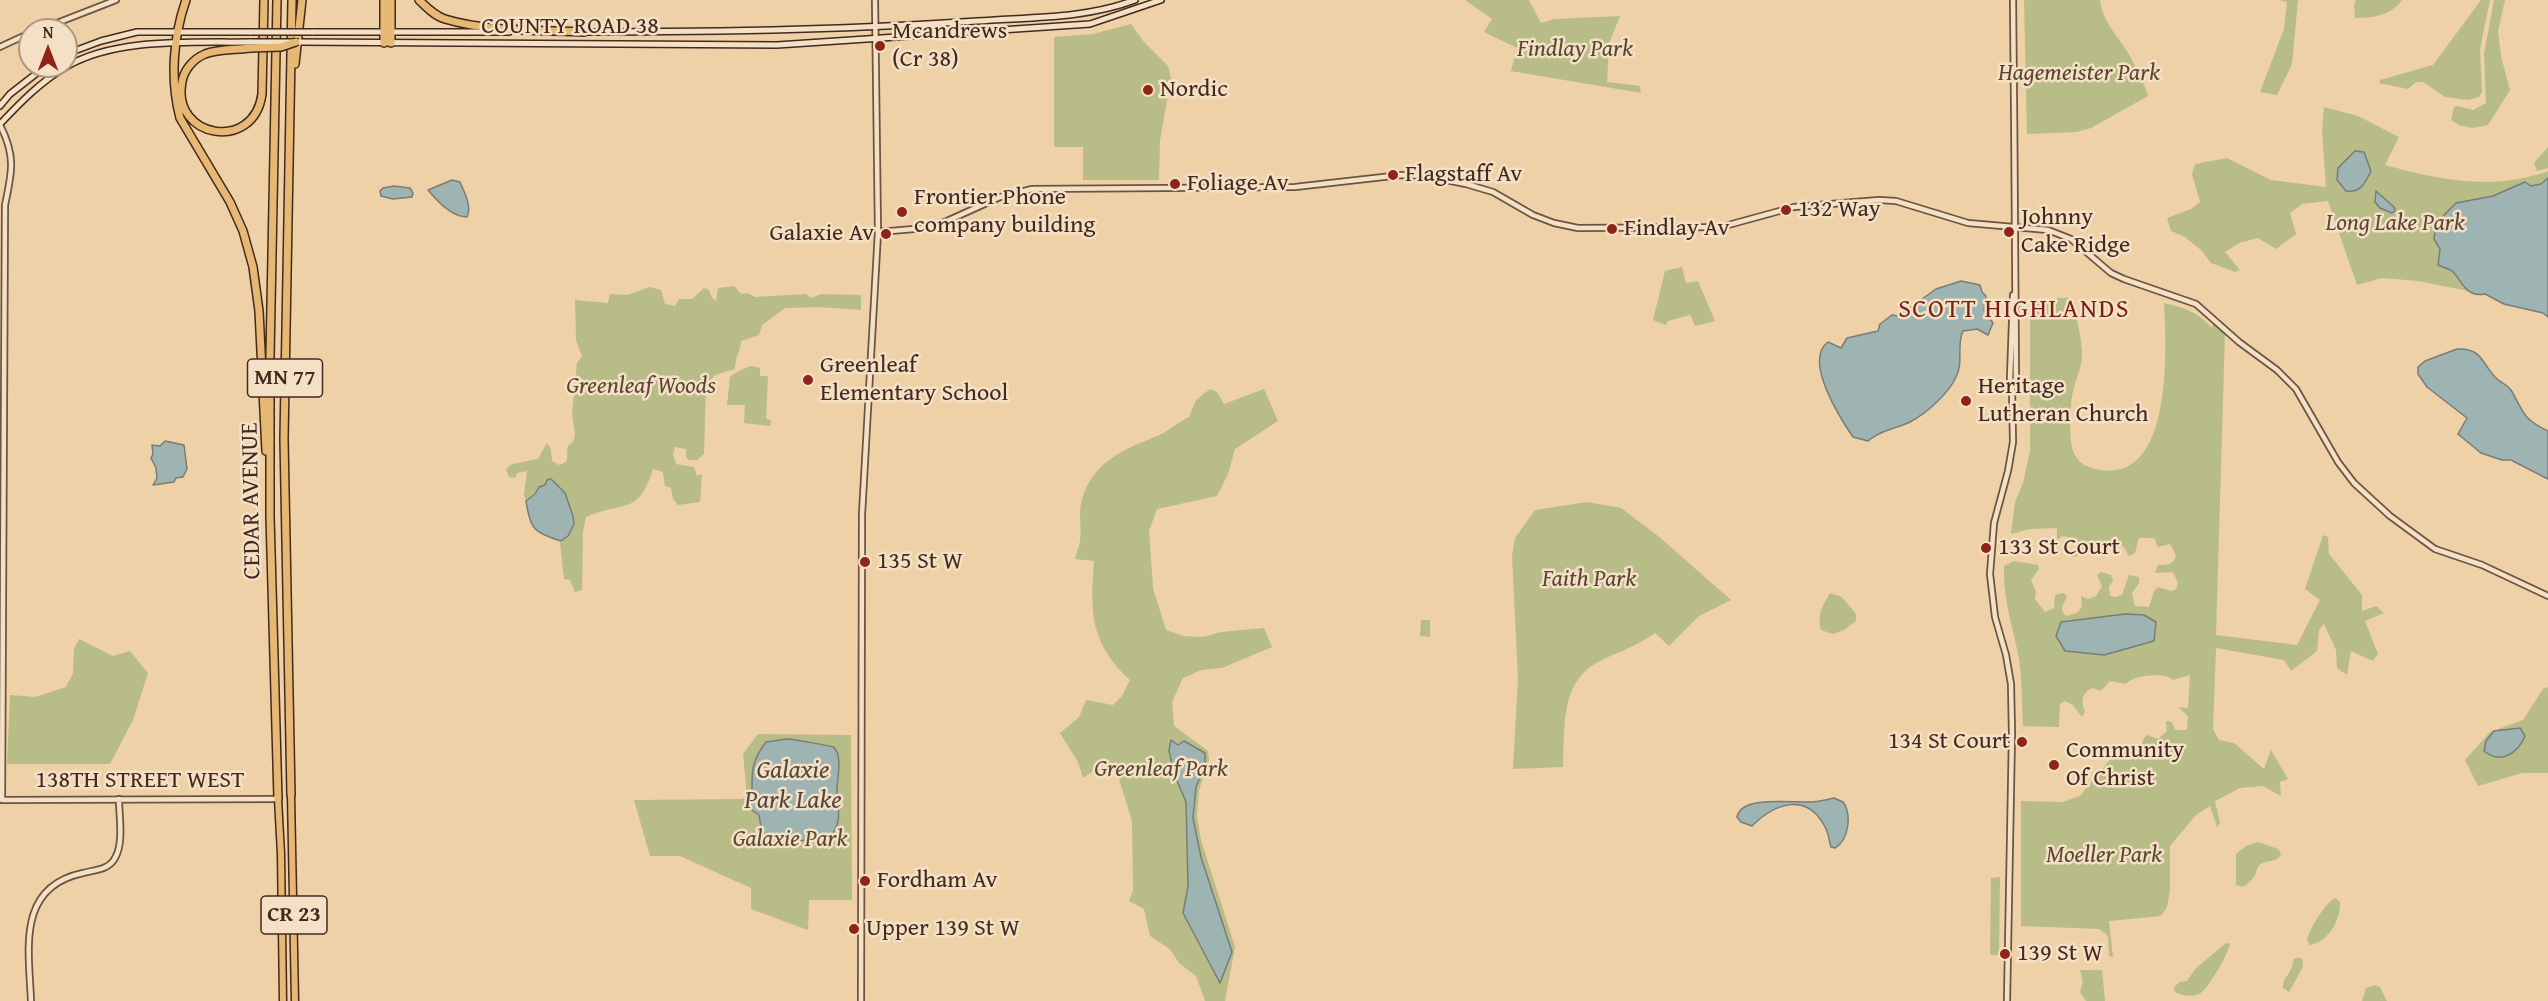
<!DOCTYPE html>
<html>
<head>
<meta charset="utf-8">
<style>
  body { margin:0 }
  #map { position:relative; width:2548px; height:1001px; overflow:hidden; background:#eed1a6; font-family:"Gentium Book Plus",serif }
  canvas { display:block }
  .north { position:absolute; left:18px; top:18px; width:60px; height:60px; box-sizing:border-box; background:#f4e1c5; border:2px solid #ae9783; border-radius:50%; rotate:0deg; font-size:16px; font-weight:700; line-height:24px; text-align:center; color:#44291f }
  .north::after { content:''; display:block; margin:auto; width:21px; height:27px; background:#8f2418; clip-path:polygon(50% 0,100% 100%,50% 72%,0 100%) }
</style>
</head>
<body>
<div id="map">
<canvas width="2548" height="1001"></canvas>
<div class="north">N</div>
</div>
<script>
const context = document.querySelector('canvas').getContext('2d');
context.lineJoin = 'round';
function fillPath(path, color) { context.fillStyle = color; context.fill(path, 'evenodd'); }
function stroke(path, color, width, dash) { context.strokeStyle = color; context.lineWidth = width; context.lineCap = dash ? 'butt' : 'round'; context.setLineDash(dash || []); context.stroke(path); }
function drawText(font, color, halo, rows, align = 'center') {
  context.font = font + ' "Gentium Book Plus",serif'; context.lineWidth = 5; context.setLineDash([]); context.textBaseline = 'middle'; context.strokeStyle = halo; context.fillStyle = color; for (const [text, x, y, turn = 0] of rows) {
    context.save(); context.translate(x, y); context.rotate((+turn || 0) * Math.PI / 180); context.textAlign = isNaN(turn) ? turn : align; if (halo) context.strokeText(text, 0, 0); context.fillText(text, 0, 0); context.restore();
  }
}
const green = new Path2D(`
  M1465,0h64l12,23 13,-4 66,-3 -11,28 -2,38 33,4 1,7 -130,-22 6,-23 -33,-16 8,-13z
  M2024,0h76c2,22 20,38 31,58 6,12 13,24 17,38l-57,32 -15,4 -49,2z
  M2279,0h19l-6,64 -15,31 -17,-3 24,-63 3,-27z
  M2356,0h46c-9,14 -31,19 -47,18l-1,-13z
  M2481,0h9l-10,49 2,43 -3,5 -11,3 -23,-3 -22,-15h-7l-8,7 -29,-6 1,-3 53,-15z
  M2494,0h11l-7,31 3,25 9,34 -22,35 -16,3 -13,-3 -8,-5 3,-13 4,-1 15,4 13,-7 -2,-49z
  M1131,24l13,18 24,24 3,12 -11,62 -1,40h-76v-33h-29v-110l39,-3z
  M2324,107l34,9 41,21 -14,28c54,15 109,26 163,6v65l-80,55 -50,-10 -36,-3 -25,7 -29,-84 -26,3 -12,9 6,21 -20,15 -18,-11 -19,5 -14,9 15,18 -5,2 -24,-9 -9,-12 -17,-14 -14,-6 -4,-13 24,-9 9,-7 -8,-28 3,-10 32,-6 44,22 55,7 -4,-56z
  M2548,147v21l-11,3 -3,-8z
  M1682,267l4,16 12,-2 17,40 -20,5 -5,-11 -22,6 -2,4 -13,-5 12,-49z
  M734,286l7,8 7,-1 7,4 51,-3 5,4 10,-4 40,1v15l-43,-3 -33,1 -23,17 -3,10 -18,6c0,8 -6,17 -6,28l-20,6 -9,10 -2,69 -7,6h-8l-3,-3v-8l-11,-2 -2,7 3,10 18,3 3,9 5,-2 -2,28 -22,3 -5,-6 -2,-11 -6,-2 -2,-14 -10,-3c-15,47 -27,31 -67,48l-3,15 -1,58 -7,2 -5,-12 -6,-1 -4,-36c21,-23 11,-30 1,-55l-19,-2 -16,15 -2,-6 3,-24 -10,2 -2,5 -6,-1 -3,-8 6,-5 26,-5 9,-16 4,6 1,12 7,4 7,-3c4,-9 -3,-15 7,-20l2,-7 -3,-22 5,-50 5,-7 -6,-16 -1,-40 33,3 2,-9 17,1 23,-8 11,3 4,14 10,2 4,-7h13l12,-11 5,2 3,8 4,3 2,-13z
  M2058,298h15c2,17 10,43 9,59 -1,13 -8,26 -10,39 -2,13 -3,43 1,55 5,13 15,17 28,19 73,11 65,-124 63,-167 21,5 34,9 48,25l1,-5 12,9 -9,303 81,10 23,-45 -15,-11 18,-54 5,2 1,17 33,41v16l14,-5 8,7 -19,8 13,33 -5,7 -22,-10 -4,24 -10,-7 -1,-18 -12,-26 -5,6 -2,21 -26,20 -7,-11 -68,-12 -3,81 6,11 15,3 30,26 7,-19 17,29 -8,3 1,14 -18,-10 -23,2 -25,13 5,22 -3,4 -7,-21 -14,9 -26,31v44l-3,17 -6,9 -52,5 4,36 -4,-1 -1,-20 -9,-7 -78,-3v-125l42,1 17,-6 32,-39 27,-6 5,-13 3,-3 11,4 9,-8 -1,-10 6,1 3,8h12l1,-14 -10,-9 10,1 2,-33 -17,5c-8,-8 -40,-5 -47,4l-16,-3 -9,10 -9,-3c-11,6 -11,13 -7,24l-3,5 -9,-12 -8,-4 -5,3 -1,23 -36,-1c-1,-23 -1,-45 -4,-67 -6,-34 -16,-57 -15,-93l10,-5 24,4 1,4 -8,11 5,12 -1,7 10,13 9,-4 1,-13 8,-2 4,3c-2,8 -9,11 -1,20l11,-3 5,-6 -1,-11 7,3 8,-3 6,-10 -5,-11 4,-3 10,3 2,5 -4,7 1,9 6,1 6,-2 7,-20 10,2v6l-7,10 3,13 14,1 5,-16 4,-4 14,4 4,-2 2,-6 -5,-11 -18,1 3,-8c9,0 16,0 18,-10l-6,-11 -12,3 -4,-9h-15l-4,15 -6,3 -6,-10h-14l-4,10 -3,1 -4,-10 -11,-3 -8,11 -5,2 -4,-2 8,-7v-6l-4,-4 -12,-2 -5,4v-12l-27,1 -19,5 4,-32 8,-19 7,-32v-149z
  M751,366l9,2v8h8l-2,43 5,1 -1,6 -26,-3 1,-18h-18l3,-28c7,-6 13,-8 21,-11z
  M1210,389l7,3 7,12 40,-15 14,32 -43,28 -7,25 -11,22 -60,13 -8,22 4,57 13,42 17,6 20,1 18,-5 43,-4 8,19 -50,21 -21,2 -18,8 -11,24 2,24 34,25 1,9 -10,30 -2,26 4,24 34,107 -10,54h-20l-9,-25 -17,-13 -9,-14 -20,-13 -6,-27 -15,-8 4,-10 -1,-70 -17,-55 -12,-2 -20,14 -5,-16 -18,-29 19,-16 7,-17 27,5 9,-9 8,-16c-40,-37 -40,-67 -36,-119l-19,-2c1,-5 4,-12 5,-18 2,-13 -2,-29 2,-42 11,-38 43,-50 75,-63 12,-5 21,-14 32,-19l7,-17z
  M1587,502l34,6 37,28 73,64 -32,16 -30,30 -14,-13c-16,12 -35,18 -53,27 -43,20 -37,68 -39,107l-50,2 5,-91 -6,-122 3,-18 20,-28z
  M1830,593l12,4 14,17v7l-12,9 -11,4 -12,-4c-4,-16 1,-23 9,-37z
  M1421,620h9v17l-10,-1z
  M79,639l34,17 17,-5 18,22 -15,47 -23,44h-103l3,-69 25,2 31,-10 7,-14 1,-24z
  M2548,687v86h-26l-44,13 -13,-26 25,-28 33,-12 20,-31z
  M758,734l93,1 1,165h-43l-1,30 -57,-21v-21l-71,-32h-30l-16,-56 108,-1 5,-3 -4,-42z
  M2258,842l20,7 3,5c-5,10 -12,5 -20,10 -5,4 -4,8 -7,13 -3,4 -7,7 -11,10l-7,-2v-31l10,-8z
  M2000,877l-1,78h-9l1,-77z
  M2335,898l5,4c1,18 -12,40 -30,43l-3,-5c4,-14 17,-35 28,-42z
  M2226,943l4,1c-2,10 -22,46 -31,50 -7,3 -17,2 -24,-2l-1,-5 6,-5 7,-1 8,-12z
  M2295,958h7l1,9 -14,25 -6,-4c0,-10 4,-10 7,-17 3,-4 2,-9 5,-13z
  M2080,970h22l3,31h-19l-6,-9 3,-11z
  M2375,985l5,2 7,14h-25l4,-13z`);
const water = new Path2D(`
  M2355,151l9,1 7,19c-6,12 -10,22 -25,20l-9,-11 1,-12z
  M2548,178v139l-5,-4 -39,-9 -19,-10c-20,4 -22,-13 -33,-23 -3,-2 -10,-4 -14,-6l2,-16 -6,-10 1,-7 9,-8v-9l12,-12 37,-7 32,-14 6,4 10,-2z
  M452,180l8,2c5,11 12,25 7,35 -15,0 -30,-16 -39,-27z
  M394,186l16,2 3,5 -1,4 -19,2 -12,-3 -1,-5 3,-3z
  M2376,191l18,16 1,4 -3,2 -12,-5 -5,-6z
  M1961,281l19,4 2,7 4,4 -2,14 9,13 -5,12 -11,-6 -14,2c-7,15 1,31 -7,46 -8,17 -29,36 -46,45 -15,7 -29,8 -42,19l-15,-4c-13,-19 -50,-77 -25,-95l13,6 6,-10 31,-7 2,-7 12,-9 6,1 38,-27z
  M2457,349c26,-1 24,14 39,29 5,5 12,7 15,12 13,22 11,29 37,41v48l-37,-19h-9l-21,-7 -23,-19 9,-16 -40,-31 -9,-13v-7l7,-6z
  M165,441l19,4 3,24 -4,8 -7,1 -2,4 -21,3 4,-7 -1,-10 -5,-10 2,-4 -1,-9 8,1z
  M551,479l14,14 8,23 1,8 -6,12 -7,5c-27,-8 -31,-12 -35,-40l9,-7 4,-7 6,-2 2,-5z
  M2125,614l19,1 12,7 -2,19 -50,14 -39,-4 -9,-15 5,-14z
  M2520,728l5,8c-7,17 -24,29 -41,15l2,-10 8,-10z
  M787,739c6,0 43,7 46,8 11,7 3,36 4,46 0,9 3,19 1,28 -1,6 -5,12 -8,17 -21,-1 -49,10 -67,0l-4,-23 -10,-7c8,-28 -5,-37 17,-66z
  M1171,740l7,5 6,-4 21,12v13l-9,21 -3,31 8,39 31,95 -12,31 -37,-70 5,-27 -2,-84 -13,-31 -4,-21z
  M1834,798l9,4c9,12 6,38 -8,46l-4,-1c-2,-6 -2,-12 -5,-18 -18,-38 -51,-26 -74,-3l-11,-4 -4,-5c4,-22 56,-14 73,-15 8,0 16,-2 24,-4z`);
const tertiary = new Path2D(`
  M39,30l77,-30
  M0,47l30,-14
  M0,125c16,31 12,47 5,80l-3,595 276,-1
  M878,232l48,-4 21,-7 53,-24 32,-8 263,-2 106,-12 25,1 40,8 27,8 40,23 21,8 24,5 143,-1 73,-20 85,-7 17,1 72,22 80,7 23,9 40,34 13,6 72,25 43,38 38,28 19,19 42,73 16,21 36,33 45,33 47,16 66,31
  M2012,389l-2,-11 3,-83
  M31,1001c-2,-51 -15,-114 52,-128 11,-3 26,-3 32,-15 9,-15 4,-41 4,-59
  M861,1001l1,-487 16,-282 -3,-232
  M2007,1001l5,-267 -1,-50 -5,-29 -11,-38 -5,-43 4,-51 14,-52 5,-29 -1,-53 4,-11c0,-126 -2,-252 -3,-378`);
const secondary = new Path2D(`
  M312,32h197
  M581,32c132,0 264,-2 396,-11 52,-4 108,-2 158,-21
  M299,42l478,3 313,-21 71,-24
  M66,54l35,-13 36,-9h114
  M0,106l10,-12 36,-28
  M0,124c20,-21 40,-42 66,-57 50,-30 128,-24 185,-25`);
const trunk = new Path2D(`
  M291,795l4,206
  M278,799l3,55 2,147`);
const motorway = new Path2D(`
  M186,0c-13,37 -16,80 -6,118l50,84 13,29 10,36 6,44 7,140
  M277,0l-7,356v160l8,283
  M391,0v43
  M419,0c7,7 16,16 26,19 43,13 94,11 139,13
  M384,43v-43
  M250,48c-14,2 -32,1 -45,6 -12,5 -21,16 -23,28 -11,56 72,71 80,12l2,-94
  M295,64l7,-64
  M291,795l-7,-356 8,-439`);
const secondaryBridge = new Path2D(`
  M251,32h61
  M251,42h48`);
const motorwayBridge = new Path2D(`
  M250,48l31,-1 15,-5`);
const markers = [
  [880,46,6,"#8f2418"],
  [1148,90,6,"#8f2418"],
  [1393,175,6,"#8f2418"],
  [1175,184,6,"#8f2418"],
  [1786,210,6,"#8f2418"],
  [902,212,6,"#8f2418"],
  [1612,229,6,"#8f2418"],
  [2009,232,6,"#8f2418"],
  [886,234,6,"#8f2418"],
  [808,380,6,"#8f2418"],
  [1966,401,6,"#8f2418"],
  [1986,548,6,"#8f2418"],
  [865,562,6,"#8f2418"],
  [2022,742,6,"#8f2418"],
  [2054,765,6,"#8f2418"],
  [865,881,6,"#8f2418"],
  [854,929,6,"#8f2418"],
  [2005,954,6,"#8f2418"]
];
const shields = [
  [285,378,75],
  [294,915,66]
];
const shieldNames = [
  ["MN 77",285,378],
  ["CR 23",294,915]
];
const streetNames = [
  ["COUNTY ROAD 38",570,27],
  ["CEDAR AVENUE",252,501,-91],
  ["138TH STREET WEST",140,781]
];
const poiNames = [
  ["Mcandrews",892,32],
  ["(Cr 38)",892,60],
  ["Nordic",1160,90],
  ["Flagstaff Av",1405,175],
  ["Foliage Av",1187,184],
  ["Frontier Phone",914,198],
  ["company building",914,226],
  ["132 Way",1798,210],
  ["Johnny",2021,218],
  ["Cake Ridge",2021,246],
  ["Findlay Av",1624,229],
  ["Galaxie Av",874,234,"right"],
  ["Greenleaf",820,366],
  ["Elementary School",820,394],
  ["Heritage",1978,387],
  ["Lutheran Church",1978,415],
  ["133 St Court",1998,548],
  ["135 St W",877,562],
  ["134 St Court",2010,742,"right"],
  ["Community",2066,751],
  ["Of Christ",2066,779],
  ["Fordham Av",877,881],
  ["Upper 139 St W",866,929],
  ["139 St W",2017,954]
];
const parkNames = [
  ["Findlay Park",1575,50],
  ["Hagemeister Park",2079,74],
  ["Long Lake Park",2395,224],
  ["Greenleaf Woods",641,387],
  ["Faith Park",1589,580],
  ["Greenleaf Park",1161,770],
  ["Galaxie Park",790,840],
  ["Moeller Park",2104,856]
];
const neighbourhoodNames = [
  ["SCOTT HIGHLANDS",2014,310]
];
const waterNames = [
  ["Galaxie",793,771],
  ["Park Lake",793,801]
];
fillPath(green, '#b8bc87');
fillPath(water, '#9eb4b2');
stroke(water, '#7a7c77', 1.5);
stroke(tertiary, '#6e5341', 8);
stroke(secondary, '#44291f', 8);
stroke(trunk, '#44291f', 9);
stroke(motorway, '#44291f', 10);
stroke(tertiary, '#f4e1c5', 4.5);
stroke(secondary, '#f4e1c5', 5);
stroke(trunk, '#e7b873', 6);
stroke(motorway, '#e7b873', 7);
stroke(secondaryBridge, '#44291f', 8, []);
stroke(motorwayBridge, '#44291f', 10, []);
stroke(secondaryBridge, '#f4e1c5', 5);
stroke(motorwayBridge, '#e7b873', 7);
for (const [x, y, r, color] of markers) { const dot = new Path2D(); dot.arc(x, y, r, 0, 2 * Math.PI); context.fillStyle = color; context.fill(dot); stroke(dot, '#f4e1c5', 2); }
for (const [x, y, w] of shields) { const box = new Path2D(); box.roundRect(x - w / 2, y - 19, w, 38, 4.5); context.fillStyle = '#f4e1c5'; context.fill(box); stroke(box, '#44291f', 1.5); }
drawText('bold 22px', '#44291f', null, shieldNames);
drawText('24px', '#44291f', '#f4e1c5', streetNames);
drawText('24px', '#44291f', '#f4e1c5', poiNames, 'left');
drawText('italic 24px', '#5b4634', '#f4e1c5', parkNames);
context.letterSpacing = '1.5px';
drawText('26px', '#7a1f14', '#f4e1c5', neighbourhoodNames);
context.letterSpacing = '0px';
drawText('italic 26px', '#56453c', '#f4e1c5', waterNames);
</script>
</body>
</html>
